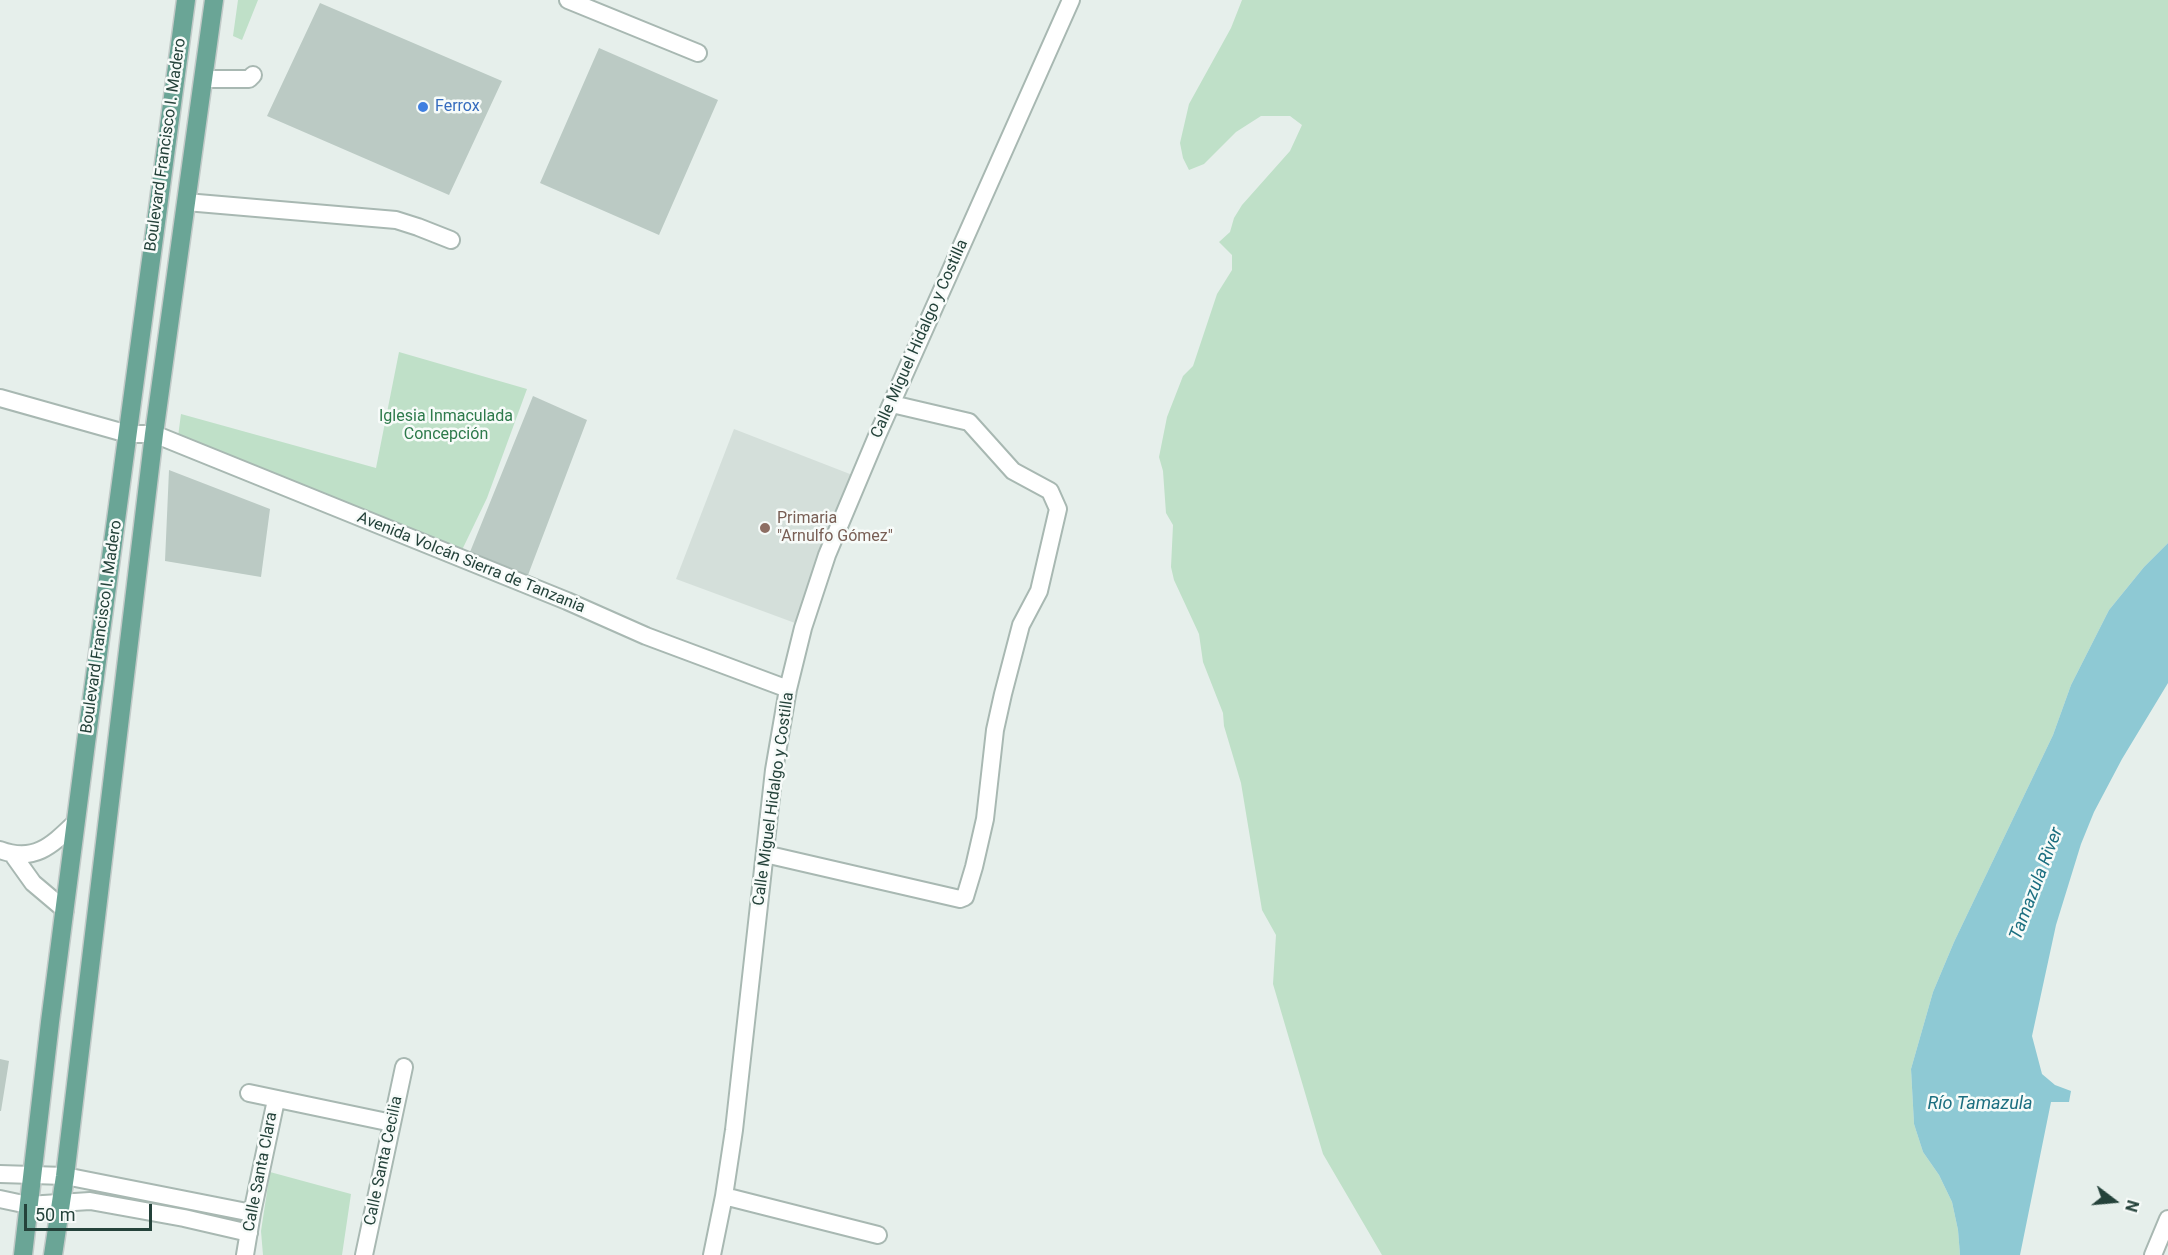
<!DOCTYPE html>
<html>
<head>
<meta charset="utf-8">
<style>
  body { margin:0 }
  #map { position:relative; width:2168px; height:1255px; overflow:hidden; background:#e6efeb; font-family:Roboto,sans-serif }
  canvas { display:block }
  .north { position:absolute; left:2084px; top:1171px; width:60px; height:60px; -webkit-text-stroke:4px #f7fbf9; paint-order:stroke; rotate:106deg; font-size:16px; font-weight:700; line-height:24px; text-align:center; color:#24423a }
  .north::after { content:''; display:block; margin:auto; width:21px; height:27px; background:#24423a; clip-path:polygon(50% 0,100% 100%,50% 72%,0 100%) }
  .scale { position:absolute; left:24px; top:1204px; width:128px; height:27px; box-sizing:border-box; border:3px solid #24423a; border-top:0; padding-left:8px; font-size:18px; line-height:21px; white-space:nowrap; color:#24423a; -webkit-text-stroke:4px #f7fbf9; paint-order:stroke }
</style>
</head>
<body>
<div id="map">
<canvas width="2168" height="1255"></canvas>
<div class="north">N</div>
<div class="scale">50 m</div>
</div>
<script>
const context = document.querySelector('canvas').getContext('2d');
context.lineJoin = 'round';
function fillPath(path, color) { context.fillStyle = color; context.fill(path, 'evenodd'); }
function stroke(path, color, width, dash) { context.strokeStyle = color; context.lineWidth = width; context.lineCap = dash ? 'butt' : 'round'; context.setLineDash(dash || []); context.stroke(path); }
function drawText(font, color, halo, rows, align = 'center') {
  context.font = font + ' Roboto,sans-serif'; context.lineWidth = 5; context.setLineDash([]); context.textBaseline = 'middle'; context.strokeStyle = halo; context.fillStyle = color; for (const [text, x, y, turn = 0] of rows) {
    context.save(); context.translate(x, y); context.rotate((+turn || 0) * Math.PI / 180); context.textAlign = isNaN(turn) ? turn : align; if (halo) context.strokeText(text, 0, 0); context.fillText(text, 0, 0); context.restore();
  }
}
const built = new Path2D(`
  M734,429l121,47 -60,147 -119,-44z`);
const green = new Path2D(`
  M238,0h20l-16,40 -9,-4z
  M1242,0h926v543l-24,24 -35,43 -38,75 -18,50 -99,207 -21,50 -22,77 3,55 9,28 16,23 13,27 6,28 2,25h-578l-59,-101 -50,-170 3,-49 -14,-25 -21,-127 -17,-57 -1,-13 -20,-51 -4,-28 -25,-54 -3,-13 2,-42 -7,-12 -3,-42 -4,-14 8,-40 16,-41 10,-10 24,-72 15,-24v-15l-13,-13 11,-10 4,-14 8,-13 48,-54 12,-26 -12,-9h-29l-25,16 -32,32 -15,6 -6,-12 -3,-15 9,-39 42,-76z
  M399,352l128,37 -40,109 -25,52 -285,-106 4,-30 195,54z
  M270,1172l81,22 -9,61h-79l-2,-24z`);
const water = new Path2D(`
  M2168,543v140l-46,76 -28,53 -13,32 -25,81 -24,111 10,38 13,11 16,6 -2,11h-18l-31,153h-60l-2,-25 -6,-28 -13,-27 -16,-23 -9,-28 -3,-55 22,-77 21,-50 99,-207 18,-50 38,-75 35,-43z`);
const building = new Path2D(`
  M320,3l182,78 -53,114 -182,-79z
  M599,48l119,52 -59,135 -119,-52z
  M533,396l54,24 -59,155 -58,-23z
  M169,470l101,39 -9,68 -96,-16z
  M0,1059l9,2 -8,50h-1z`);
const minor = new Path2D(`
  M568,0l130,53
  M203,79h46l4,-4
  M186,202l210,18 22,7 33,13
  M0,398l128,36h26l413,167 79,35 142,53
  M0,850c35,13 52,-5 76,-28
  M765,854l195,45 5,-2 9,-30 11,-48 10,-89 8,-36 18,-69 18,-34 19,-82 -8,-18 -37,-20 -44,-49 -77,-18
  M13,855l20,28 32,27
  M249,1093l143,30
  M0,1174l65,2 187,37
  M724,1196l154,39
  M0,1199l28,6 62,-4 94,17 65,15
  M245,1255l7,-42 24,-113
  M364,1255l40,-188
  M712,1255l12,-59 10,-66 40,-360 14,-81 15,-61 24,-73 50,-119 194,-436
  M2153,1255l15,-36`);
const major = new Path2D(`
  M23,1255l27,-233 36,-279 100,-743
  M53,1255l12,-79 89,-742 60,-434`);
const markers = [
  [423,107,6,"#3f7fe0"],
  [765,528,6,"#8d6e63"]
];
const shopNames = [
  ["Ferrox",435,107]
];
const streetNames = [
  ["Boulevard Francisco I. Madero",166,145,-82],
  ["Calle Miguel Hidalgo y Costilla",920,339,-66],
  ["Avenida Volcán Sierra de Tanzania",471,563,22],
  ["Boulevard Francisco I. Madero",102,627,-82],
  ["Calle Miguel Hidalgo y Costilla",774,799,-82],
  ["Calle Santa Cecilia",384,1161,-78],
  ["Calle Santa Clara",261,1172,-79]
];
const parkNames = [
  ["Iglesia Inmaculada",446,417],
  ["Concepción",446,435]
];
const educationNames = [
  ["Primaria",777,519],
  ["\"Arnulfo Gómez\"",777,537]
];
const waterNames = [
  ["Tamazula River",2037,884,-69],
  ["Río Tamazula",1980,1104]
];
fillPath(built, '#d4dfda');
fillPath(green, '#bfe0c8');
fillPath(water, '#8ec9d4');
fillPath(building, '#bbcac4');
stroke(minor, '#a8b8b2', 20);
stroke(major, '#c2cac8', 21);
stroke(minor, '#fff', 16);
stroke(major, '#6aa596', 18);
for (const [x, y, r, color] of markers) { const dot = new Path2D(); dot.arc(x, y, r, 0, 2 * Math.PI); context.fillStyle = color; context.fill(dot); stroke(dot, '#f7fbf9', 2); }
drawText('16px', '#366cbe', '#f7fbf9', shopNames, 'left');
drawText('16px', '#24423a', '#f7fbf9', streetNames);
drawText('16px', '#2d7a4b', '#f7fbf9', parkNames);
drawText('16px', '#785e54', '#f7fbf9', educationNames, 'left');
drawText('italic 18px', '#1c6f80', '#f7fbf9', waterNames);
</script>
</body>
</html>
